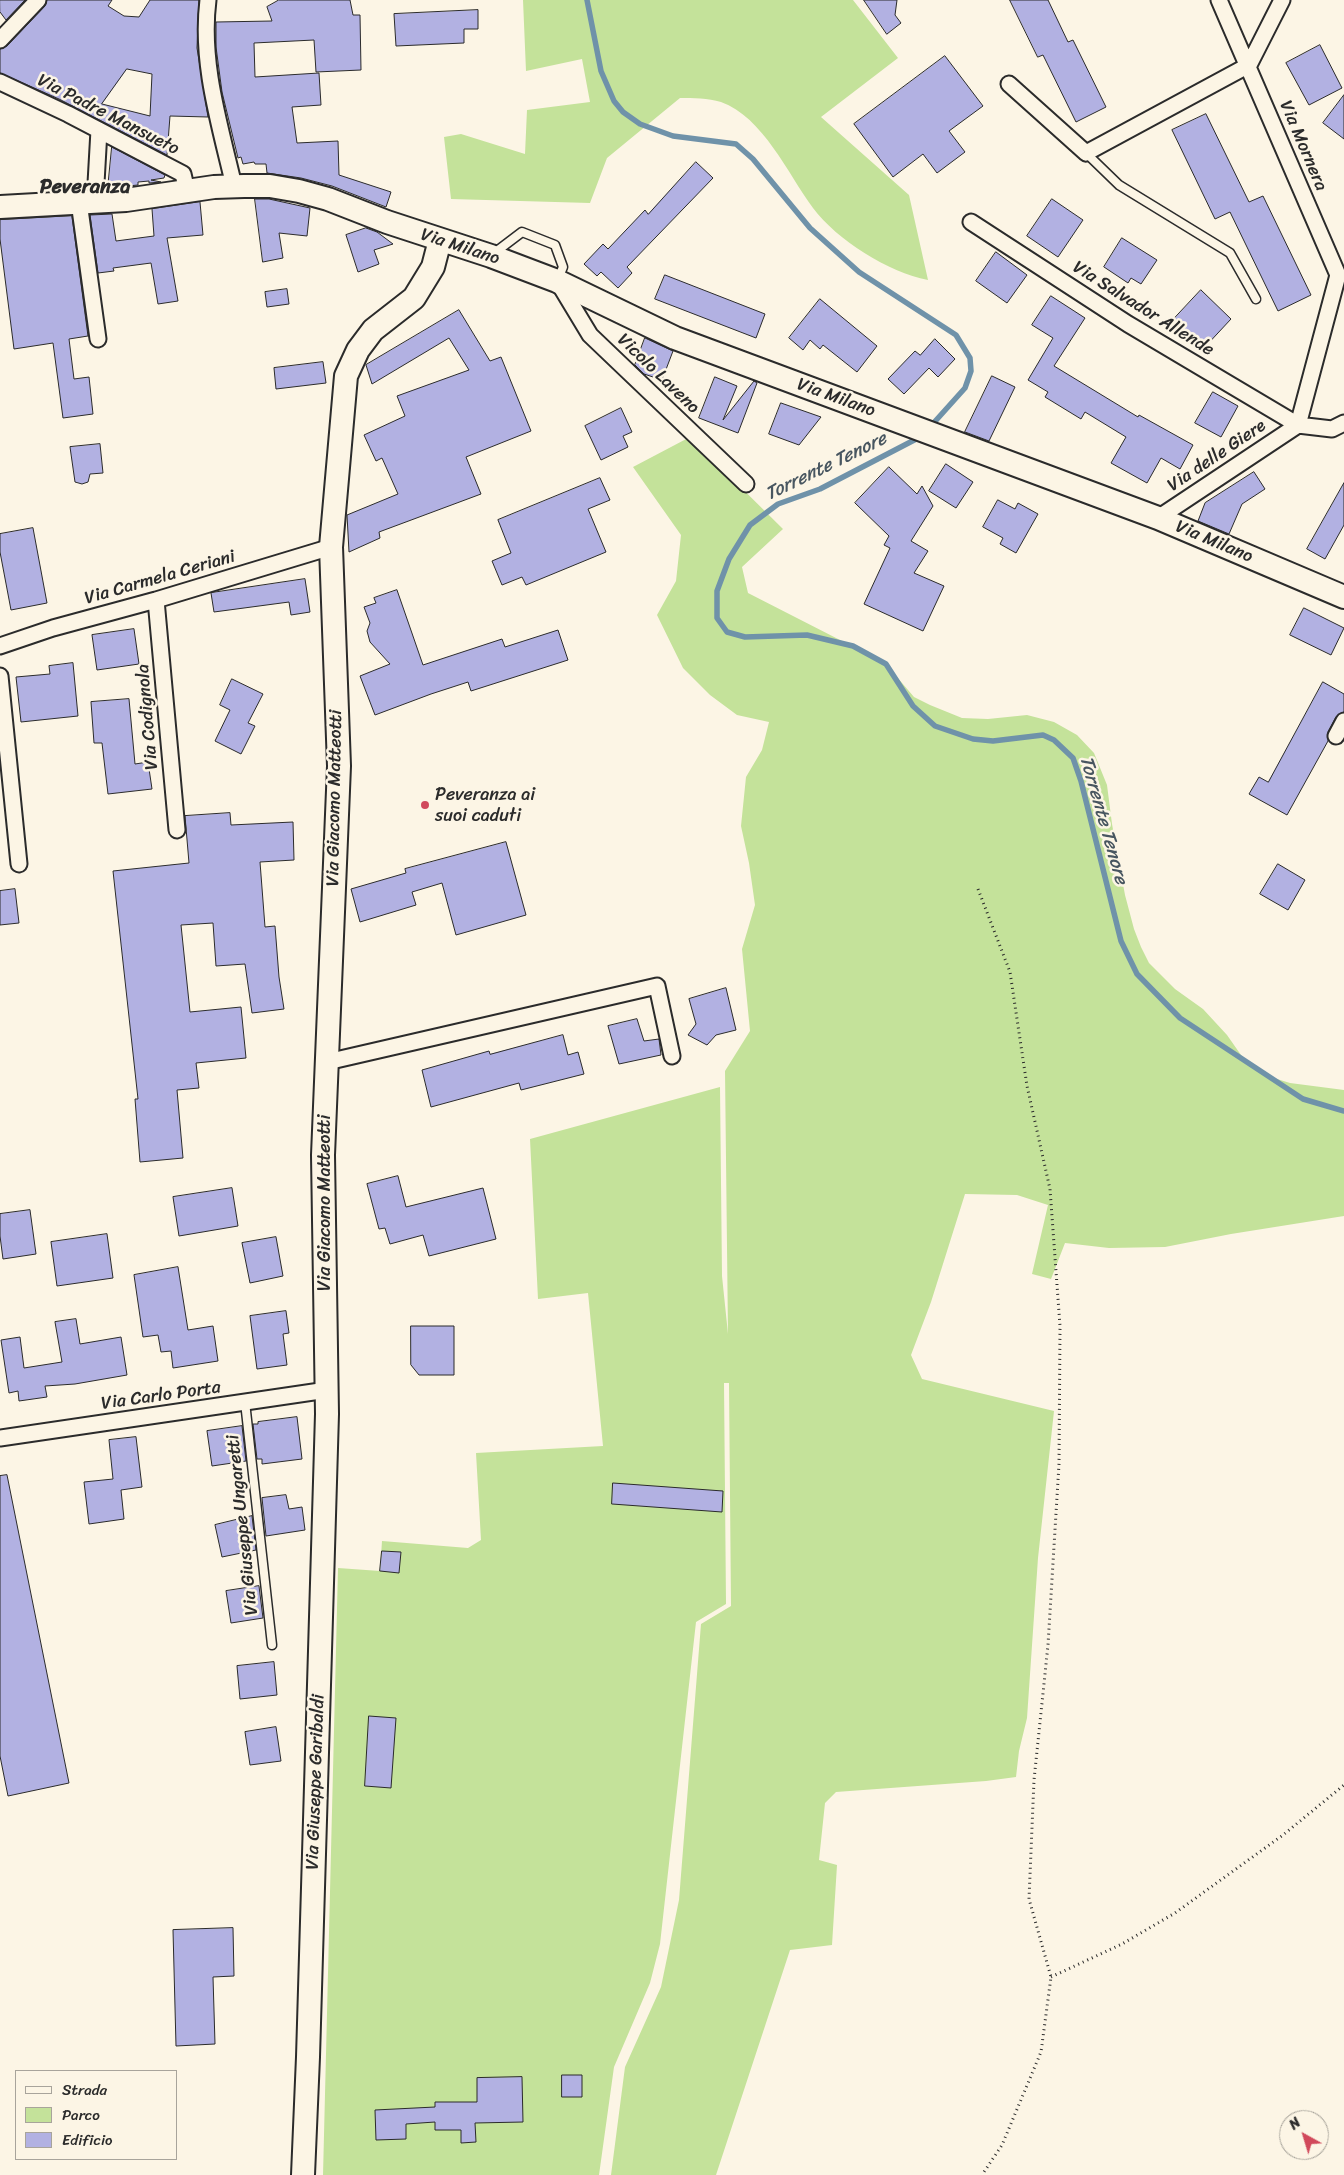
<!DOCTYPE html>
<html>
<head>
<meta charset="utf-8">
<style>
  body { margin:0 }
  #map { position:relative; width:1344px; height:2175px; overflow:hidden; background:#fcf5e5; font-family:Sriracha,sans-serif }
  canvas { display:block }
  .legend { position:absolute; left:15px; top:2070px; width:162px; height:90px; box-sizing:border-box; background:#fcf5e5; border:1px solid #a8a49b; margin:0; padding:6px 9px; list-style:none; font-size:15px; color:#2b2b2b }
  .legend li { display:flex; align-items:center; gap:10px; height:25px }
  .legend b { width:25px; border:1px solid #a8a49b }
  .north { position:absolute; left:1279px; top:2110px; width:50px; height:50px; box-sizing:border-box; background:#fcf5e5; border:1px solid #a8a49b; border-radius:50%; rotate:321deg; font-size:14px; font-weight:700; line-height:20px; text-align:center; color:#2b2b2b }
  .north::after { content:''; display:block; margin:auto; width:18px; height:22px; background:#d1495b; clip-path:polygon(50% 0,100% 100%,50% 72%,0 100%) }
</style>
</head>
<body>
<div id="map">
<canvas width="1344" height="2175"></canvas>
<ul class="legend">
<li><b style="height:6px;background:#fcf5e5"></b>Strada</li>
<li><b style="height:14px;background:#c4e29a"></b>Parco</li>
<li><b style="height:14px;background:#b2b1e2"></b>Edificio</li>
</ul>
<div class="north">N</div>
</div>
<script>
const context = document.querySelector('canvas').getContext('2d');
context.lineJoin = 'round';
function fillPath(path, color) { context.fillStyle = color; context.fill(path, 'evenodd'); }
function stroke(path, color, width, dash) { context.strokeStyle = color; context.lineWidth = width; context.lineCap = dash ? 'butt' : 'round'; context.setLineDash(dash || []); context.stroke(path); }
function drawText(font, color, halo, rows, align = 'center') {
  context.font = font + ' Sriracha,sans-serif'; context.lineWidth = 5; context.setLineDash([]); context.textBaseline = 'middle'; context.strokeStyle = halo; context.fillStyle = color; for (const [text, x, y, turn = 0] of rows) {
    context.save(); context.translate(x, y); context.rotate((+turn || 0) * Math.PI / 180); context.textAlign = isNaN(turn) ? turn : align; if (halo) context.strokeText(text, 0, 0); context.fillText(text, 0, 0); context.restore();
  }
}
const green = new Path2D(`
  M523,0h330l45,58 -77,59 88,78 19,85c-40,-8 -91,-40 -115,-72 -25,-34 -50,-91 -92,-106 -13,-4 -28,-4 -41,-4l-73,60 -17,45 -139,-4 -7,-62 17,-3 64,20 2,-44 63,-8 -8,-43 -56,12z
  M690,437l93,92 -41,38 6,26 137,70 29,34 16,8 32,13 26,1 39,-4 27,7 23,13 17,18 13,32 5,39 13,71 9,34 7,18 8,16 26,26 28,20 24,26 21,30 16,10 26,8 54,7v126l-113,18 -66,13 -56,1 -44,-5 -14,36 -19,-5 16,-69 -31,-10 -52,-1 -34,108 -20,53 11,24 132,32 -16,147 -11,160 -8,33 -3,26 -30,4 -150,11 -11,11 -6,57 18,5 -5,80 -42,5 -74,225h-105l14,-108 36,-80 18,-87 22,-276 30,-18 -2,-223h-5l2,221 -30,18 -36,322 -10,39 -36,84 -15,108h-276l15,-607 42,3 2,-30 86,7 13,-8 -5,-87 127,-7 -15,-153 -50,6 -8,-160 190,-52 2,189 6,58 -3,-263 25,-40 -8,-82 13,-44 -6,-42 -8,-37 5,-49 16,-27 7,-28 -32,-7 -27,-20 -27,-27 -26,-53 19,-34 5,-46 -48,-68z`);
const stream = new Path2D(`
  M587,0l14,71 13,30 9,11 17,12 33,12 63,8 17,15 57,69 49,44 97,63 14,23 1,13 -6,17 -35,39
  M922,436l-102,53 -42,15 -28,21 -21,34 -12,32v27l10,14 18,5 62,-2 46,11 33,18 27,42 22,20 38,13 20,2 50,-6 11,5 19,18 8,23 40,160 16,33 43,44 123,81 41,12`);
const building = new Path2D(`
  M0,0h25l-19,20 -6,-8z
  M47,0h65l-4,6 16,10 15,1 11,-17h49l-2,48 11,69 -38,-1 -3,39 -108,-56 -59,-26v-24l7,-3 38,-40zM127,69l25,5 -2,42 -48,-12z
  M279,0h71l3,15h7l1,55 -45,2 -2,-32 -60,3 1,34 64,-4 2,32 -29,2 5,36 41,-2 1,34 52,17 -5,15 -54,-21 -31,-8 -34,-5 -1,-9h-11l-1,-2 -11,2 -2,-7 -3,1 -16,-66 -6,-45v-25l56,-1 -5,-14z
  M864,0h33l-2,15 6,8 -14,11z
  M1010,0h38l20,42 5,-2 33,67 -30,15 -33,-67 -5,2z
  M478,10v19h-14v14l-68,3 -2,-32z
  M1320,45l22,43 -33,17 -23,-42z
  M945,56l38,50 -34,25 16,21 -28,21 -14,-19 -30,23 -39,-53z
  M1344,95v44l-21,-16z
  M1206,114l43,88 14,-6 48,99 -33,16 -48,-99 -15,7 -43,-89z
  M112,147l53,28 -1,3 -13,2 10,2 -12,1v-2l-11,1v3l-30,3z
  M696,162l17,16 -86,89 5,6 -14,15 -17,-16 -4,4 -13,-12 19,-20 5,5 37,-39 3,4z
  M255,199h14l41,9 -3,28 -28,-3 4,25 -20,4z
  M1052,199l31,21 -25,37 -31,-21z
  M200,202l3,33 -36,3 11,63 -20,3 -7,-41 -38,5 1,3 -16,2 -8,-58 22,-1 4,27 38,-5 -2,-27z
  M72,216l16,120 -19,3 5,40 15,-2 4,37 -30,4 -10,-75 -39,6 -14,-110v-19z
  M366,228l11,4 16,12 -19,6 5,14 -21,8 -12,-37z
  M1122,238l35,22 -16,24 -10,-6 -3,5 -24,-16z
  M996,252l31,23 -20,28 -31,-22z
  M665,275l100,39 -9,24 -101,-39z
  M287,289l2,15 -22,3 -2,-15z
  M1201,290l30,29 -27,29 -31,-28z
  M1051,296l34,22 -31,48 84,51 1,-2 54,30 -13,24 -19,-11 -14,25 -36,-20 15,-26 -41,-25 -4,7 -36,-22 3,-5 -20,-12 25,-42 -21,-13z
  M820,299l57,47 -20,26 -34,-27 -3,4 -10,-9 -7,10 -14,-12z
  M459,310l31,51 11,-4 30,74 -65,26 15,37 -102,38 1,6 -31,14 -2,-37 51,-21 -16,-36 -6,3 -12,-26 41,-19 -8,-20 72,-26 -20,-32 -77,46 -6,-19z
  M645,338l28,13 -11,29 -18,-6 -9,-9z
  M935,339l20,20 -17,18 -9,-9 -25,26 -16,-15 27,-28 5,4z
  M323,362l3,21 -50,6 -2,-21z
  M992,376l23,11 -26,54 -24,-9z
  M715,377l22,9 -14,34 31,-39 3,2 -19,50 -39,-15z
  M1213,392l25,14 -17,31 -26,-14z
  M781,403l40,14 -22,28 -30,-11z
  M621,408l11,24 -9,4 5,11 -27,13 -16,-34z
  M100,444l3,29 -13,1 -2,8 -6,2 -7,-2 -5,-35z
  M946,464l27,18 -17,26 -27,-17z
  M889,467l28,27 5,-8 11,20 -22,35 17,10 -14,22 30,13 -21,45 -59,-27 26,-56 -6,-3 5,-9 -34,-33z
  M1254,472l11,17 -23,15 -13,30 -31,-13 7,-18z
  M600,478l10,22 -22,9 18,43 -80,33 -4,-8 -20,8 -10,-24 19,-8 -13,-33z
  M1344,483v42l-19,34 -18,-10z
  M998,500l17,9 3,-6 20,11 -22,39 -16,-9 3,-6 -20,-11z
  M33,528l14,75 -36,7 -11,-58v-18z
  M305,579l5,33 -19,3 -2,-13 -75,10 -3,-19z
  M397,590l26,75 79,-26 3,8 53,-17 10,30 -97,31 -3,-9 -37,12 -56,21 -15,-39 30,-12 -20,-22 -3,-11 3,-8 -6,-16 12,-4 -2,-5z
  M1304,608l40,20 -13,27 -41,-20z
  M134,629l5,35 -42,6 -5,-35z
  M73,663l5,53 -57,6 -5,-45 34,-3 -1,-8z
  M232,679l31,15 -15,29 7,3 -14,28 -26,-13 15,-31 -10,-5z
  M1323,682l21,12v18l-8,5 -8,15v9l-41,74 -38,-21 10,-17 9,5z
  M129,699l6,65 13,-2 4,27 -44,5 -6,-51h-8l-3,-41z
  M230,813l1,12 62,-3 1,38 -34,2 5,65 10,-1 4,51 5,32 -32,4 -7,-49 -29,2 -3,-43 -32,2 9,87 51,-5 5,51 -50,5 3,25 -22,2 6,68 -43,4 -5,-63h3l-25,-228 76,-8 -4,-47z
  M506,842l20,73 -70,20 -14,-52 -30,9 4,13 -56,17 -9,-33 55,-16 -1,-4z
  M1278,864l27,16 -17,30 -28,-16z
  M15,889l4,34 -19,2v-34z
  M726,988l10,42 -20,5 -9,10 -19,-10 8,-11 -7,-25z
  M637,1019l7,22 15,-2 2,16 -42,9 -11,-38z
  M563,1035l5,20 10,-3 6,22 -63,16 -2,-7 -88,24 -9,-37 67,-19 1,3z
  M398,1176l8,31 77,-19 13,51 -67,17 -6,-21 -33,9 -5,-16 -6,1 -12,-45z
  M232,1188l6,38 -59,10 -6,-39z
  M30,1210l6,44 -33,5 -3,-23v-22z
  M107,1234l6,44 -56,8 -6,-44z
  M276,1237l7,39 -33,7 -8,-40z
  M178,1267l10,63 25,-4 5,35 -45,7 -2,-17 -10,1 -3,-17 -15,2 -9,-62z
  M286,1311l3,22 -6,1 4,31 -30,4 -7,-53z
  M76,1319l4,25 41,-7 6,38 -52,9 -30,2 2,11 -28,4 -1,-10 -9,2 -8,-53 19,-3 4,31 38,-6 -7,-40z
  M411,1326h43v49h-35l-8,-10z
  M297,1417l5,42 -40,5v-5h-5l-4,-35h5v-2z
  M242,1426l4,35 -34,5 -5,-35z
  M136,1437l6,50 -21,3 3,29 -35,5 -5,-42 29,-3 -4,-39z
  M7,1475l62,308 -61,13 -8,-40v-280z
  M613,1483l110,8 -1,21 -110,-8z
  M286,1495l3,14 13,-2 3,23 -39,6 -4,-38z
  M252,1516l4,34 -34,7 -7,-32z
  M382,1551l19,1 -2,21 -19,-2z
  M259,1586l4,32 -32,5 -5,-32z
  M274,1662l3,33 -37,4 -3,-33z
  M369,1716l27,2 -5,70 -26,-2z
  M276,1727l5,34 -31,4 -5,-33z
  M233,1928l1,48 -21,1 2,67 -39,2 -3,-116z
  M562,2075h20v22h-20z
  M522,2077l1,45 -48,1 1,19 -15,1v-13h-26v-8l-29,2v15l-30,1 -1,-30 60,-3v-5h42v-24z`);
const path = new Path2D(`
  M978,889l32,83 17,114 23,103 10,137 -1,138 -11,181 -14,135 -5,119 22,78 -10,75 -39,93 -20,30
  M1051,1977l71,-33 53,-31 108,-78 61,-50`);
const lane = new Path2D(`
  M1086,153l33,32 111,68 26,46
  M493,254l29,-22 33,13 8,22 -5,12
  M245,1402l27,243`);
const street = new Path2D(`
  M208,0c-8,63 12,125 26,186
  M1219,0l119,275 -40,150
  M0,40l38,-40
  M0,82l68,32 115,60 4,17
  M1009,84l77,69 163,-88 33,-65
  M95,201l4,-71
  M79,202l19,137
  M971,222l157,102 170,101 34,4 12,-6
  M558,282l32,53 156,149
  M1158,518l140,-93
  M156,600l21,230
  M0,646l53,-18 103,-28 175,-53
  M0,676l19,188
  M1336,736l8,-15
  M327,1062l330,-76 15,70
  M0,1438l327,-48`);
const secondary = new Path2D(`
  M0,207l126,-7 88,-13 30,-1h26l29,5 29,8 59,23 104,34 66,25 118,57 483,180 186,79
  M303,2175l5,-118 19,-643 -4,-259 16,-389 -8,-219 15,-171 12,-26 15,-20 41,-32 19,-31 7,-27`);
const markers = [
  [425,805,5,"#d1495b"]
];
const streetNames = [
  ["Via Padre Mansueto",108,115,27],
  ["Via Mornera",1303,146,67],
  ["Via Milano",460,247,18],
  ["Via Salvador Allende",1143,309,32],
  ["Vicolo Laveno",658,374,44],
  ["Via Milano",836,398,20],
  ["Via delle Giere",1217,456,-34],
  ["Via Milano",1214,542,23],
  ["Via Carmela Ceriani",160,578,-16],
  ["Via Codignola",148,717,-95],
  ["Via Giacomo Matteotti",335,798,-89],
  ["Via Giacomo Matteotti",325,1203,-90],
  ["Via Carlo Porta",161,1396,-8],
  ["Via Giuseppe Ungaretti",243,1525,-96],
  ["Via Giuseppe Garibaldi",316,1782,-88]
];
const poiNames = [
  ["Peveranza ai",435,795],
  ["suoi caduti",435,816]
];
const waterNames = [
  ["Torrente Tenore",826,467,-26],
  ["Torrente Tenore",1103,820,74]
];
const quarterNames = [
  ["Peveranza",85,188]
];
fillPath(green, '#c4e29a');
stroke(stream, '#6f92a9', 5.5);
fillPath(building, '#b2b1e2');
stroke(building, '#2b2b2b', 1);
stroke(lane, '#2b2b2b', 11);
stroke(street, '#2b2b2b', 19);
stroke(secondary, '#2b2b2b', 26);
stroke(path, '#2b2b2b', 3, [1, 4]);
stroke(lane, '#fcf5e5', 8);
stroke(street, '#fcf5e5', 15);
stroke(secondary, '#fcf5e5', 22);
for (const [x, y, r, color] of markers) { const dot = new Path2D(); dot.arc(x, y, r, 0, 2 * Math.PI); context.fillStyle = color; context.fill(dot); stroke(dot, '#fcf5e5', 2); }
drawText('18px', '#2b2b2b', '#fcf5e5', streetNames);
drawText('18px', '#2b2b2b', '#fcf5e5', poiNames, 'left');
drawText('italic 19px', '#485660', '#fcf5e5', waterNames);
drawText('bold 20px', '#2b2b2b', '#fcf5e5', quarterNames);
</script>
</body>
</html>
